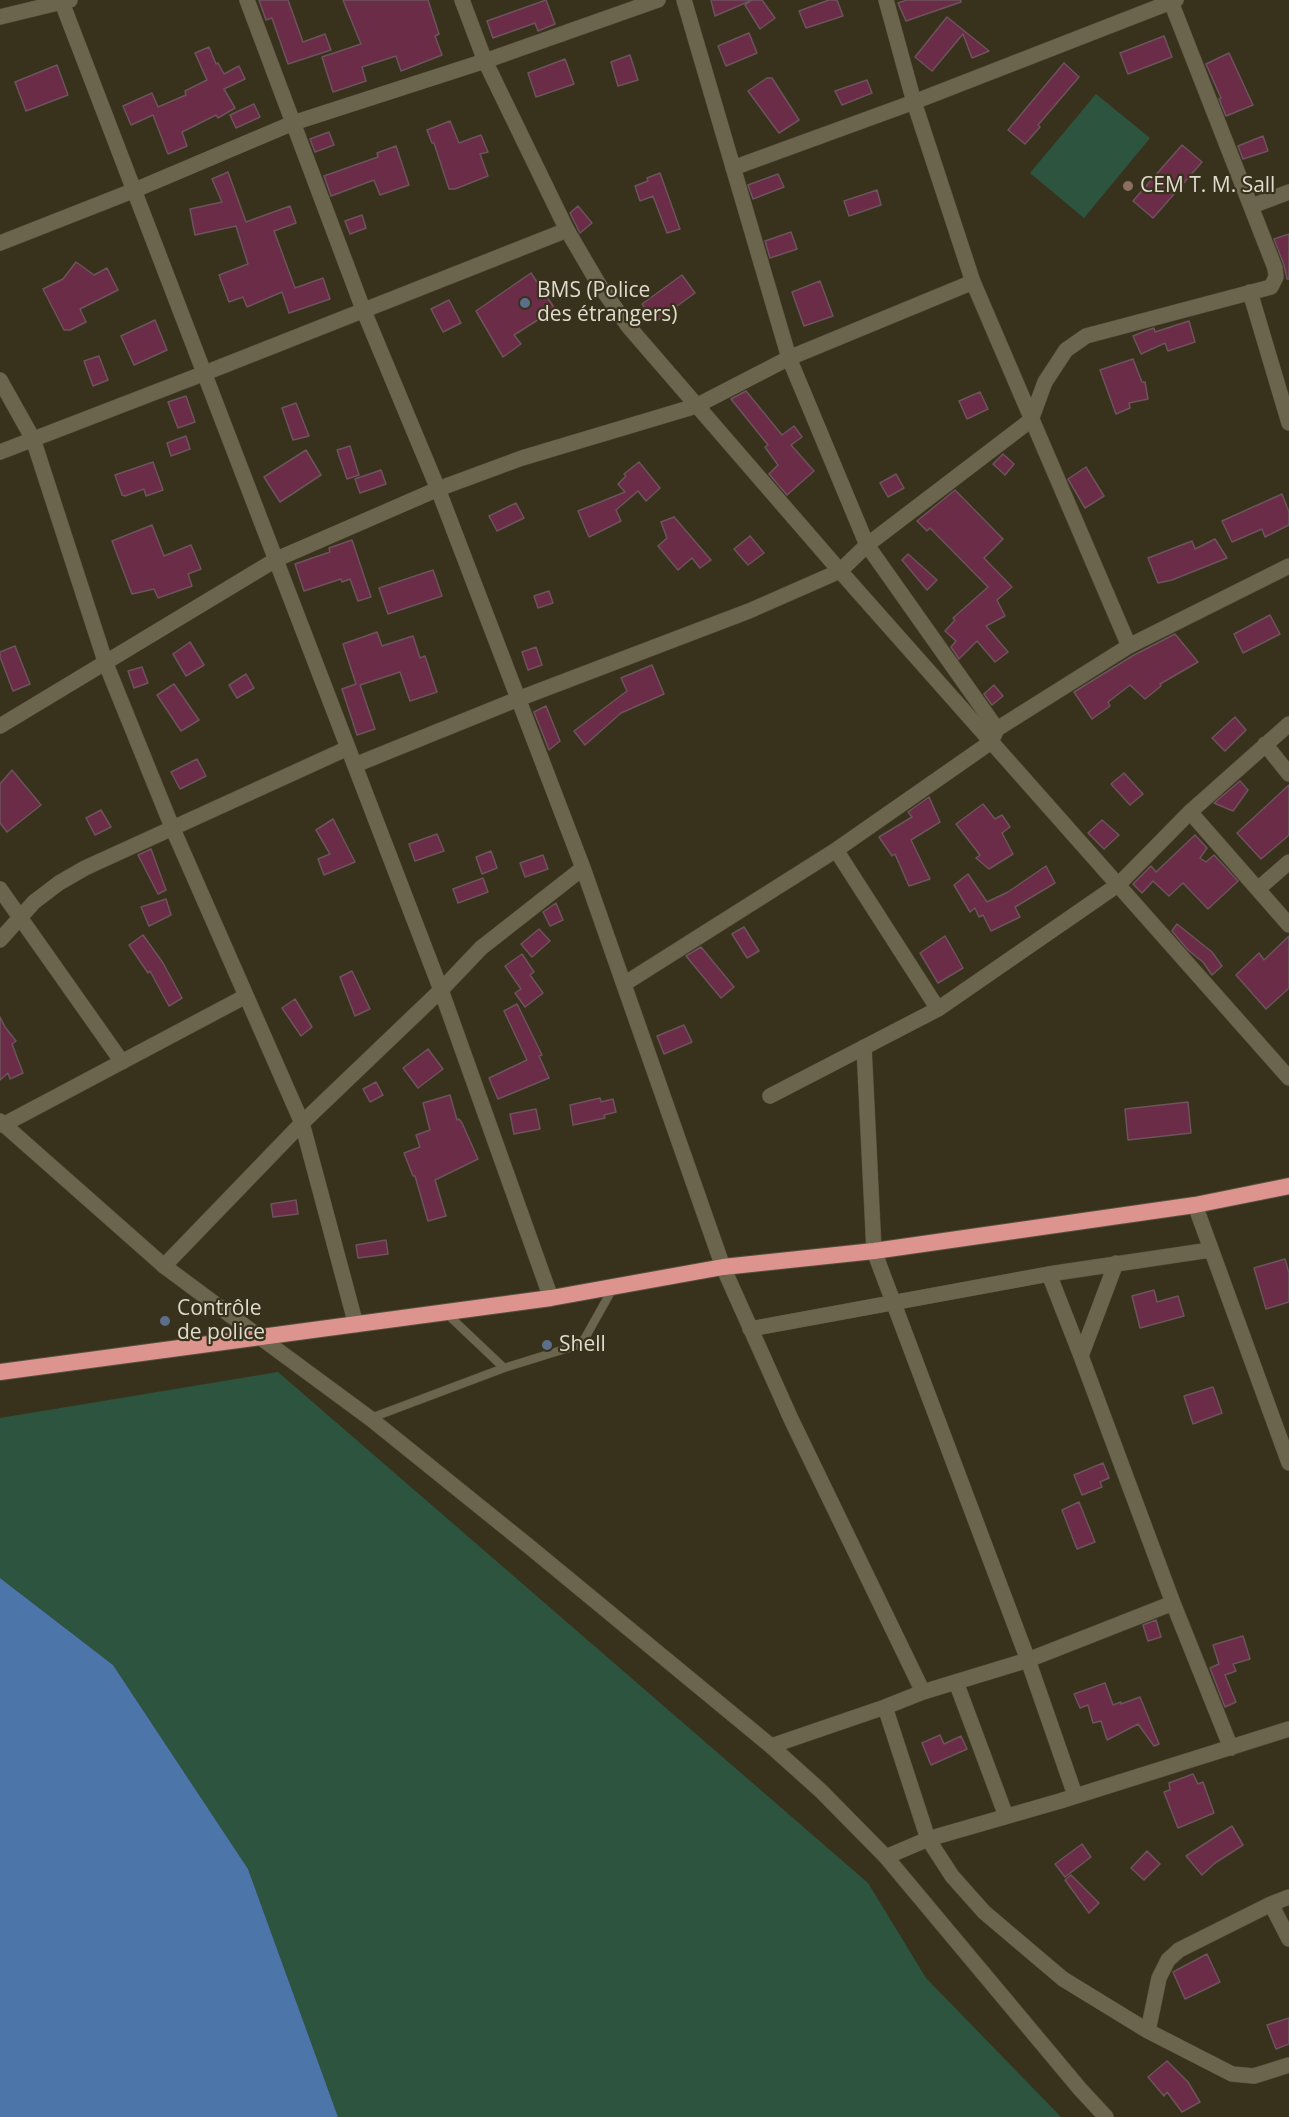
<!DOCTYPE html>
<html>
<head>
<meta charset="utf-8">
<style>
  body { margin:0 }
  canvas { display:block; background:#38321c }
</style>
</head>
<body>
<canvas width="1289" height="2117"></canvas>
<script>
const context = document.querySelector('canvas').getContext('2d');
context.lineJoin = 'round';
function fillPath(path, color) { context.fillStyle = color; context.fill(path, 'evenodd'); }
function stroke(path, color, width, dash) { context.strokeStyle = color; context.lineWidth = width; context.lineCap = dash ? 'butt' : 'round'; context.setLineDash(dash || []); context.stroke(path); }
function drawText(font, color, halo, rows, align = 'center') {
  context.font = font + ' "Open Sans",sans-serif'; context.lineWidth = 4.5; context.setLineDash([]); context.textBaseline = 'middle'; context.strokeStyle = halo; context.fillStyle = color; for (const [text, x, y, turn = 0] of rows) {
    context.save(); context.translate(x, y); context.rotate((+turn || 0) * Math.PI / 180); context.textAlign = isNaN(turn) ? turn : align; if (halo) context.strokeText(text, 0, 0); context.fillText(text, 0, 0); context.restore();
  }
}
const green = new Path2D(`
  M1096,94l54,44 -66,80 -54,-45z
  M278,1372l590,511 58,95 135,139h-723l-90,-248 -135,-204 -113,-87v-160z`);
const water = new Path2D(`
  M0,1578l113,87 135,204 90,248h-338z`);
const building = new Path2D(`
  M259,0h29l15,42 22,-8 6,16 -43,14 -16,-46 -6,2z
  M343,0h85l11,34 -4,2 7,19 -41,16 -5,-15 -34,11 4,14 -33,11 -11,-35 39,-13z
  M546,0l9,24 -17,7 -3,-8 -42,15 -6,-17z
  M711,0h41l-37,16z
  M752,0h10l13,18 -15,11 -15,-24z
  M829,0h8l6,16 -37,12 -7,-17z
  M907,0h54v2l-55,19 -8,-18z
  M947,17l42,34 -17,7 -9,-24 -31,37 -17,-14z
  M749,33l8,20 -31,13 -8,-20z
  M1164,36l8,21 -44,17 -8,-21z
  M209,47l7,17 2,-1 6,11 15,-8 6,13 -21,10 11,19 -17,10 -2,-3 -34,17 5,14 -19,8 -15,-39 -22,10 -8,-19 29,-13 6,14 28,-12 -1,-4 22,-11 -12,-27z
  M1229,53l24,52 -27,11 -7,-17 2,-1 -15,-34z
  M630,55l8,25 -20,6 -7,-24z
  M565,59l9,25 -38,13 -8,-24z
  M1064,63l15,14 -41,48 2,2 -15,17 -17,-14z
  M57,65l11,30 -42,16 -11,-29z
  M767,78h5l27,42 -20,13 -31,-42z
  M867,80l5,13 -30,12 -7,-14z
  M254,104l6,13 -24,11 -6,-13z
  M450,121l9,22 22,-8 7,17 -8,2 8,22 -33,13h-6l-15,-46h-2l-5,-13z
  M329,132l5,13 -19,7 -5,-13z
  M1263,136l5,15 -25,8 -5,-13z
  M1182,145l20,17 -49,56 -20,-17z
  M396,146l13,39 -29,10 -6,-15 -43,16 -7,-20 54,-19 -1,-4z
  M228,172l18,50 44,-16 6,17 -22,8 21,57 28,-10 7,21 -41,14 -7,-21 -35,15 -4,-10 -14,5 -10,-27 29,-11 -12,-38 -41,9 -5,-26 32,-7 -10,-23z
  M660,173l20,56 -13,4 -14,-37 -13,5 -5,-15 13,-5 -1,-3z
  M778,174l6,13 -31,12 -5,-14z
  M877,190l4,15 -32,11 -5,-15z
  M578,206l14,17 -12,10 -10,-20z
  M362,215l4,13 -16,6 -5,-13z
  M791,232l6,17 -27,9 -5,-17z
  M1289,234v45h-2l-3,-14 -10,-26z
  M76,262l18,13 13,-7 11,22 -38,19 6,13 -16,8h-6l-21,-41 20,-10z
  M531,273l24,36 -41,26 7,9 -18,13 -27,-46z
  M682,275l13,18 -40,29 -13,-18z
  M820,281l13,35 -29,10 -12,-34z
  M449,300l12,23 -18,9 -12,-23z
  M155,320l12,30 -33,15 -13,-29z
  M1189,321l6,21 -27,9 -3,-8 -24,11 -8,-18 15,-6 6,-2 1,4z
  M99,356l9,24 -15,6 -9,-25z
  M1133,359l9,23h3l3,17 -19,4 1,5 -14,6 -16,-44z
  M746,391l36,44 12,-9 8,11 -11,8 23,26 -27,24 -18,-21 9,-9 -13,-18 3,-2 -37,-46z
  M980,392l8,17 -21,10 -8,-18z
  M186,396l9,26 -17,6 -10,-26z
  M296,403l13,33 -16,4 -11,-32z
  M186,436l4,13 -19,7 -4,-13z
  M350,446l9,29 -12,4 -10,-29z
  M306,450l15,25 -41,27 -16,-25z
  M1003,454l11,10 -9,11 -12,-11z
  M153,462l10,28 -17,6 -2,-7 -19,7 -3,-1 -7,-20z
  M639,462l21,26 -14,13 -8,-10 -22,19 5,11 -32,16 -11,-26 47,-19 -7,-8 8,-8 -2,-2z
  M1086,467l18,29 -19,12 -17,-29z
  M381,470l5,14 -26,9 -5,-14z
  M896,474l8,14 -16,9 -8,-14z
  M955,490l48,49 -19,19 28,29 -15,13 8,16 -19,10 22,26 -13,10 -18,-21 -18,18 -8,-12 5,-6 -11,-10 10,-11 -2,-2 35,-31 -58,-59 -3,3 -10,-10z
  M1282,494l7,18v13l-24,12 -3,-8 -30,13 -10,-21z
  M516,503l8,15 -27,13 -8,-15z
  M674,517l37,43 -11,8 -8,-10 -14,12 -20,-24 9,-8 -6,-16z
  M152,525l12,31 27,-11 10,24 -13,5 4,12 -34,12 -4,-9 -22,5 -20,-53z
  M750,536l14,17 -16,12 -14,-16z
  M1215,539l12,19 -55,22 -14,3 -10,-25 44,-17 3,8z
  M352,540l19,57 -13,4 -8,-22 -8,3 -1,-3 -37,12 -9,-27 35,-12 -1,-4z
  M908,554l29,26 -10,10 -25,-30z
  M433,570l9,26 -54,18 -9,-26z
  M549,591l4,12 -15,5 -4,-12z
  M1270,615l10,19 -37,19 -9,-19z
  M377,632l5,14 31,-10 7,22 5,-2 12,36 -27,9 -10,-29 -40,13 15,44 -18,6 -15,-46 14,-5 -13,-40z
  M1175,634l23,28 -38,22 1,2 -16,13 -15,-14 -22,17 2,4 -18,13 -18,-27 60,-37z
  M190,642l14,23 -18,11 -13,-22z
  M15,646l15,38 -17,7 -13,-34v-5z
  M536,647l6,18 -14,5 -6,-18z
  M652,665l12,29 -43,19 -36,32 -11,-14 53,-40 -6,-13z
  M142,667l6,16 -14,5 -6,-17z
  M246,674l8,14 -17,10 -8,-13z
  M174,684l25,36 -18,11 -24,-36z
  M994,685l9,11 -11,9 -8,-11z
  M546,706l14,35 -11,9 -15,-38z
  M1235,717l11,13 -21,21 -13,-13z
  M197,759l9,17 -26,13 -9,-17z
  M12,770l29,35 -34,27 -7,-9v-39z
  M1124,773l19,21 -13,11 -19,-21z
  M1240,781l8,9 -15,21 -19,-8z
  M1289,785v50l-28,24 -24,-26z
  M929,797l11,25 -29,18 19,39 -21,7 -14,-32 -3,2 -13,-19 33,-20 -4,-5z
  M983,804l12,15 7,-4 8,12 -8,6 11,21 -24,15 -13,-11 4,-3 -24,-31z
  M101,810l10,17 -16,8 -9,-17z
  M333,819l22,43 -31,13 -6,-16 12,-5 -14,-24z
  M1102,820l17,15 -15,14 -16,-16z
  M437,834l7,17 -29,10 -6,-17z
  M1195,835l12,13 -7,10 6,4 8,-7 24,26 -30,28 -25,-26 -14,13 -16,-15 -11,12 -9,-9 18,-18 5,6z
  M151,849l15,41 -8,4 -20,-39z
  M491,851l6,17 -15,6 -6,-17z
  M543,855l5,14 -23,8 -5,-14z
  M1046,866l9,17 -40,24 5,10 -29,14 -8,-16 -4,2 -4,-9 -5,4 -16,-27 14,-11 19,28 21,-10z
  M483,878l5,14 -30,11 -5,-14z
  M166,899l5,16 -22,11 -8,-19z
  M556,903l7,17 -13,6 -7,-14z
  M1177,924l35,28 10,14 -10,9 -9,-13 -15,-12 -16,-19z
  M744,927l15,24 -12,7 -15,-24z
  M539,929l11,12 -18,16 -11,-13z
  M143,935l20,28 19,35 -13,8 -19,-35 -2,2 -19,-28z
  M945,936l18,32 -25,15 -18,-30z
  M1289,936v52l-23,21 -30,-34 23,-22 5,7z
  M701,947l33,40 -13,11 -35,-42z
  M522,954l12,18 -4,3 13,18 -18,14 -10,-14 6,-4 -16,-23z
  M352,971l18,38 -15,7 -15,-39z
  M295,999l17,28 -11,9 -19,-28z
  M517,1004l25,51 -3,1 10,22 -51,21 -9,-21 38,-18 -23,-49z
  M0,1017l5,10 11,14 -4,3 11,29 -13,6 -2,-6 -8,7z
  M684,1025l8,17 -28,12 -7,-18z
  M428,1049l15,20 -25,19 -15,-20z
  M376,1082l7,13 -13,7 -7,-13z
  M450,1095l7,25 2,-1 3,4 16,36 -43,21 11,36 -18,5 -13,-45h-2l-9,-23 16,-6 -4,-12 14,-5 -7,-27z
  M600,1098l1,4 12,-3 3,13 -12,3 1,3 -32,7 -3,-20z
  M1188,1102l3,31 -63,7 -3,-31z
  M536,1109l4,20 -26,5 -4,-20z
  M296,1200l2,14 -25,3 -2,-13z
  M386,1240l2,14 -30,4 -2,-13z
  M1285,1259l4,14v29l-23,7 -12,-41z
  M1154,1290l3,12 21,-6 6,20 -44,12 -8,-32z
  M1213,1387l9,26 -29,11 -9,-28z
  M1103,1463l6,15 -9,4 2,5 -20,8 -8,-20z
  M1079,1502l16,40 -18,7 -15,-39z
  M1156,1620l5,17 -13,4 -5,-16z
  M1243,1636l7,23 -17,5 3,7 -11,4 11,27 -11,5 -15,-39 9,-4 -6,-19z
  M1105,1683l8,22 8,-3v2l19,-7 19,47 -5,2 -16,-22 -31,16 -6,-19 -8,2 -5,-18 -8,3 -6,-14z
  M940,1735l4,9 17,-8 6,13 -36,16 -9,-22z
  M1193,1774l5,10 5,-2 11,31 -36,15 -14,-36 6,-2 -1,-7z
  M1232,1826l11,19 -28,18 -13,12 -16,-19z
  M1082,1844l9,13 -26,20 -10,-13z
  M1147,1851l13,13 -16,16 -13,-12z
  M1071,1875l28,28 -10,10 -24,-33z
  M1207,1954l13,28 -35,17 -12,-27z
  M1289,2018v26l-13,5 -9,-24z
  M1167,2061l21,21 12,20 -18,10 -15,-20 -3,4 -16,-19z`);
const service = new Path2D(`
  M446,1313l58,55 74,-23 7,-7 28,-50
  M371,1418l133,-50`);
const minor = new Path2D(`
  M61,0l380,990 110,308
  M247,0l116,309 75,180 145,379 140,399 68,152 132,273
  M684,0l105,358 78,187 130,184
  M886,0l28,102 59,180 156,364
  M0,17l70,-17
  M733,168l181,-66 262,-102
  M1252,206l37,-14
  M0,243l135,-53 158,-67 192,-62 173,-61
  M1250,292l39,131
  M0,380l33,59 73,225 66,163 130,296 54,202
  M0,452l205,-79 362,-143
  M0,726l277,-167 161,-70 84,-31 174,-52 93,-48 184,-76
  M1265,744l24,30
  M355,765l163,-66 231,-88 91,-40 27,-26 164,-125 14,-38 21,-32 20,-14 185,-49 5,-10 -1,-9 -104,-266
  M1190,812l99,113
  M836,850l102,159
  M0,889l122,173
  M1258,889l31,-27
  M0,940l34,-38 25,-19 26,-15 263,-120
  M624,984l212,-134 155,-108 6,-13 132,-83 160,-80
  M864,1047l10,204 154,409 47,135
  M770,1096l168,-87 181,-125 71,-72 99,-88
  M3,1125l243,-129
  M1195,1205l94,258
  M1116,1263l-35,93 92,247 58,145
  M164,1266l138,-143 139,-133 40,-42 102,-80
  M1049,1274l32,82
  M750,1329l299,-55 161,-24
  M956,1682l50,134
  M885,1707l43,132 24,37 32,36 79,67 85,52 84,43 22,2 35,-11
  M771,1746l114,-39 38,-15 105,-32 145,-57
  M886,1857l42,-18 132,-38 229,-72
  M1271,1904l18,35
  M1148,2031l11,-53 9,-18 11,-10 92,-46 18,-7`);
const tertiary = new Path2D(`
  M462,0l23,61 82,169 31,53 30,43 212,245 449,507
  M0,1121l164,145 97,72`);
const secondary = new Path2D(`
  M261,1338l110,81 160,129 240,198 50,45 65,66 194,232 26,28`);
const trunk = new Path2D(`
  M0,1372l551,-74 172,-31 151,-16 321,-46 94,-19`);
const markers = [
  [1128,186,6,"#8d6e63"],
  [525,303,6,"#5c6f8a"],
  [165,1321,6,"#5c6f8a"],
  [547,1345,6,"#5c6f8a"]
];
const poiNames = [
  ["CEM T. M. Sall",1140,186],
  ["BMS (Police",537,291],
  ["des étrangers)",537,315],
  ["Contrôle",177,1309],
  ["de police",177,1333],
  ["Shell",559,1345]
];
fillPath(green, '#2d543e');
fillPath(water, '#4c75a9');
fillPath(building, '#6a2c47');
stroke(building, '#6c535c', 1.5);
stroke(service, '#55503d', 9);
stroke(minor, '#55503d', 16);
stroke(tertiary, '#55503d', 16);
stroke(secondary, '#55503d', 16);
stroke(trunk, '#55503d', 18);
stroke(service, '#6c654e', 8);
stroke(minor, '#6c654e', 15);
stroke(tertiary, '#6c654e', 15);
stroke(secondary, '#6c654e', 15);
stroke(trunk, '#dd948e', 16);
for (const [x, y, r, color] of markers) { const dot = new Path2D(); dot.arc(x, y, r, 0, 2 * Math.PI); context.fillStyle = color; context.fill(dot); stroke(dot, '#38321c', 2); }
drawText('21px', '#dfdbce', '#38321c', poiNames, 'left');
</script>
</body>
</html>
